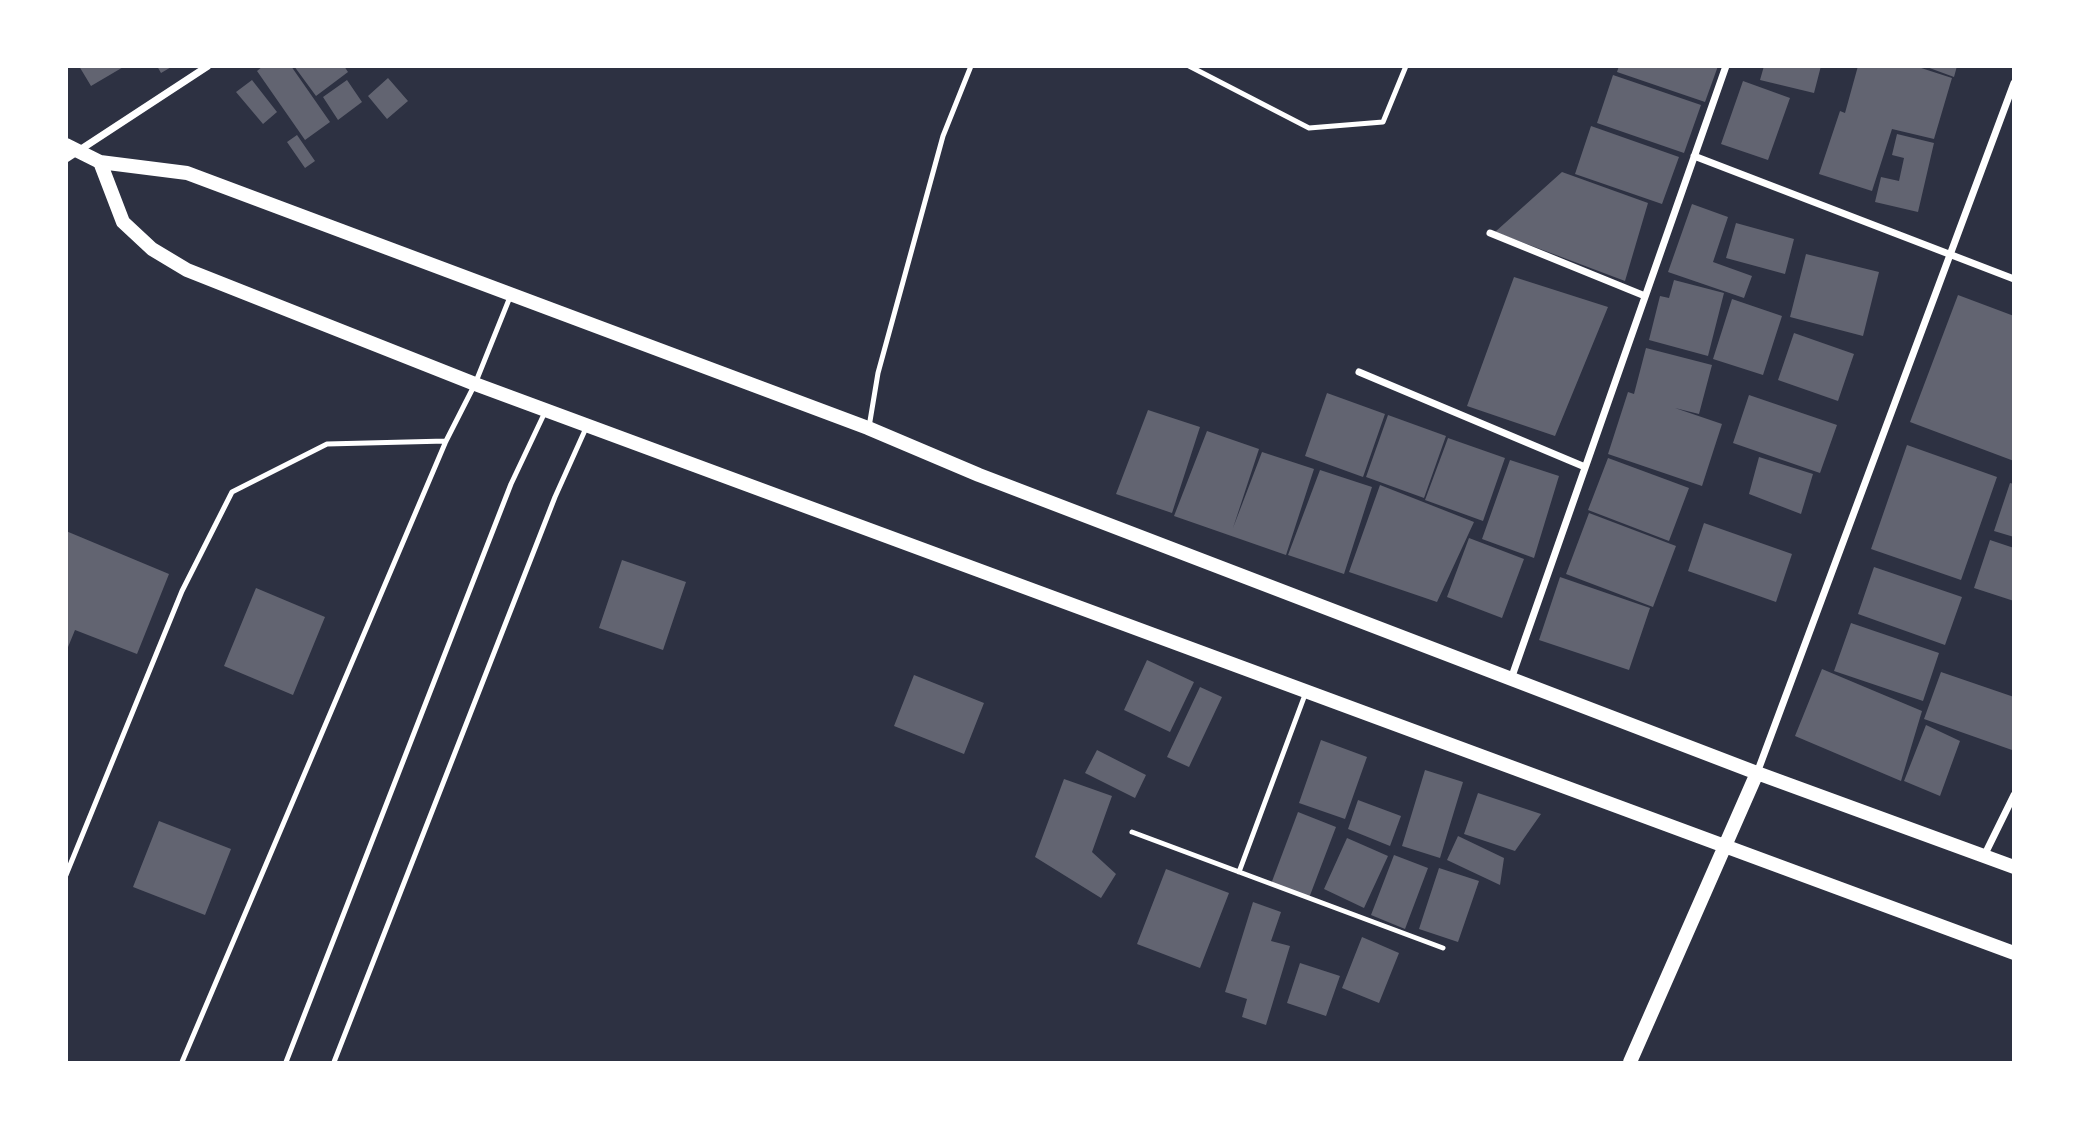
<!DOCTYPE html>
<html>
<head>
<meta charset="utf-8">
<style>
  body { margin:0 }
  #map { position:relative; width:2080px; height:1129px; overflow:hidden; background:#2d3142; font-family:Manrope,sans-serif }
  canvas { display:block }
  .frame { position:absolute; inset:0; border:68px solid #fff; pointer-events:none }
</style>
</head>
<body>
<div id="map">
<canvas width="2080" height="1129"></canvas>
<div class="frame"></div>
</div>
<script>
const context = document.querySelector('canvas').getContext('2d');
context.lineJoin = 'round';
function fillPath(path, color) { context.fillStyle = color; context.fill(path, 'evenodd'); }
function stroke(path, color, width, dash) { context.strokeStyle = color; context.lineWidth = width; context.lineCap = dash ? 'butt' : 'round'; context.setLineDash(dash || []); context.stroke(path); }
const building = new Path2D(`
  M79,66h46l-34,20z
  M157,66h16l-12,7z
  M263,66h28l39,56 -25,18 -48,-69z
  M294,66h50l4,6 -32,24z
  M1619,66h99l-13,36 -88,-30z
  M1764,66h57l-7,27 -54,-13z
  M1858,66h57l37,12 -18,61 -42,-10 -20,62 -53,-17 21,-63 5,2z
  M1924,66h33l-3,11z
  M1613,75l88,30 -17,48 -87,-30z
  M388,78l20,23 -21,18 -19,-23z
  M252,80l25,32 -14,12 -27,-32z
  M347,80l15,22 -24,18 -15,-23z
  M1743,81l47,17 -22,62 -47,-16z
  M1591,126l88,31 -17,47 -87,-30z
  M1897,134l37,9 -16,69 -43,-10 6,-25 18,4 5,-23 -12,-3z
  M297,135l18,26 -10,7 -18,-26z
  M1562,172l86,31 -23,78 -130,-49z
  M1692,204l36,13 -15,45 39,14 -8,22 -76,-26z
  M1736,223l58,16 -9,35 -59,-16z
  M1806,254l73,18 -16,64 -73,-19z
  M1514,277l94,30 -53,129 -88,-30z
  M1674,280l50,13 -16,63 -59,-16 11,-44 9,2z
  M1958,295l56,21v145l-104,-39z
  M1732,299l50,17 -19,59 -50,-16z
  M1794,333l60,21 -16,47 -60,-21z
  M1646,348l66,17 -13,49 -24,-6 47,16 -20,62 -94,-32 20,-62 6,2z
  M1327,393l58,21 -22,63 -58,-21z
  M1749,395l88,30 -17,48 -87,-30z
  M1148,410l52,17 -28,86 -56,-19z
  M1388,415l58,21 -22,62 -58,-21z
  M1207,431l52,18 -26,79 29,-76 52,17 -28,86 -112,-39z
  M1448,438l57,20 -22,63 -58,-21z
  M1907,445l90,32 -36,103 -90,-31z
  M1759,457l54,17 -12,40 -52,-20z
  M1608,458l81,30 -20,53 -81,-31z
  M1510,460l49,16 -25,82 -52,-19z
  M1320,470l52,17 -28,87 -56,-19z
  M2010,483l4,1v53l-20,-6z
  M1380,485l94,37 -37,80 -88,-30z
  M1589,513l87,33 -23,61 -87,-33z
  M1704,523l88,31 -16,48 -88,-31z
  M66,531l103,43 -32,80 -62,-24 -9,22z
  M1469,538l55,21 -22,59 -55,-21z
  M1990,540l24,8v53l-40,-13z
  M622,560l64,22 -23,68 -64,-22z
  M1874,567l88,30 -17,48 -87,-31z
  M1560,577l90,31 -21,62 -90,-30z
  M256,588l69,29 -32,78 -69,-29z
  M1851,623l88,30 -16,48 -89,-30z
  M1147,660l47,22 -24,50 -46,-22z
  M1822,669l100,42 -21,70 -106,-45z
  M1941,672l73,25 -2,53 -88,-31z
  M914,675l70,28 -20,51 -70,-28z
  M1200,687l22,10 -33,70 -22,-10z
  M1926,725l34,16 -20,55 -36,-15z
  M1321,740l46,17 -22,62 -46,-16z
  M1097,750l49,25 -11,23 -50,-25z
  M1425,770l38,12 -23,76 -38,-12z
  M1064,779l48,17 -20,56 24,22 -15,24 -66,-41z
  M1478,793l63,21 -26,37 -51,-17z
  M1358,800l43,16 -11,30 -42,-17z
  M1298,812l38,15 -27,71 -38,-14z
  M159,821l72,28 -26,66 -72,-28z
  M1458,836l46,22 -4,27 -53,-25z
  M1347,838l41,18 -24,52 -40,-19z
  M1394,855l34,13 -23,61 -34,-14z
  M1439,868l40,13 -21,61 -39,-13z
  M1166,869l63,24 -29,75 -63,-24z
  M1253,902l28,10 -10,29 19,5 -24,79 -24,-8 5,-18 -22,-7z
  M1362,937l37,16 -20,50 -37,-15z
  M1300,963l40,13 -14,40 -39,-13z`);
const service = new Path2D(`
  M1189,66l120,62 74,-6 23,-56
  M869,427l9,-54 65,-237 28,-70
  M1132,832l311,116
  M1239,872l67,-180
  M66,875l116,-284 50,-99 95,-48 119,-3
  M182,1062l264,-621 29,-57 35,-87
  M286,1062l225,-578 35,-74
  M334,1062l221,-565 31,-69`);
const minor = new Path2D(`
  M1694,156l320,123
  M66,159l142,-93
  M1490,233l155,63
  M1359,372l226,95
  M1511,679l215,-613
  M1757,773l257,-690
  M1984,856l30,-61`);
const secondary = new Path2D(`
  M66,145l34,17 87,11 681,255 111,47 778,298 257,94
  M100,162l23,60 29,27 35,21 288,114 1539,569
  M1630,1062l127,-289`);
fillPath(building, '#626471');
stroke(service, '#fff', 5);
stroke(minor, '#fff', 7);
stroke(secondary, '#fff', 14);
</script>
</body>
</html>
